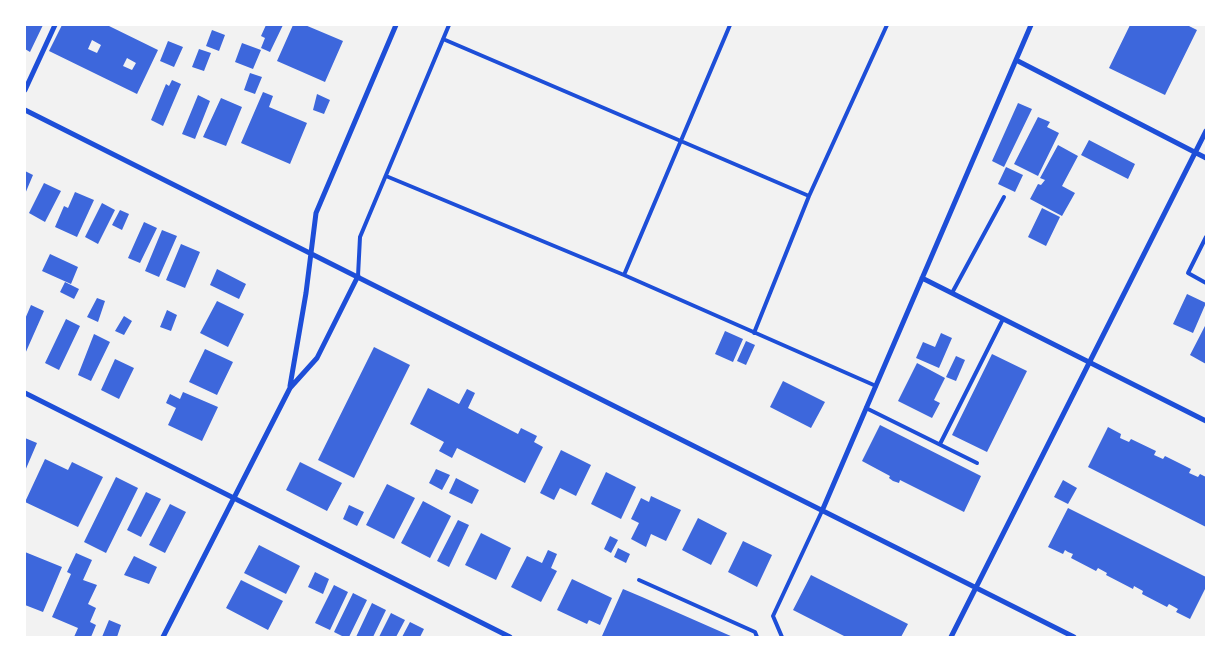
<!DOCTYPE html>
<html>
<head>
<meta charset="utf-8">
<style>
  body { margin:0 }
  #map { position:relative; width:1231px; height:662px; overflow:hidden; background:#f2f2f2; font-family:Merriweather,serif }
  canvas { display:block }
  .frame { position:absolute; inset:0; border:26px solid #fff; pointer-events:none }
</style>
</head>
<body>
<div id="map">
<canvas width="1231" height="662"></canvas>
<div class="frame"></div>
</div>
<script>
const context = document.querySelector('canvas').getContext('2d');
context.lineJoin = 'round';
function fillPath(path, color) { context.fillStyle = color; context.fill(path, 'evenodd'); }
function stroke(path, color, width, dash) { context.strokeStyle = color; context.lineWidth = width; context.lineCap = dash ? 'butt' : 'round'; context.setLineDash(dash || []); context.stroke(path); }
const building = new Path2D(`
  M25,25h18l-13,27 -5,-3z
  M62,25h45l51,25 -21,44 -88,-43zM92,40l9,5 -4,8 -9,-4zM127,58l9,5 -4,7 -9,-4z
  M266,25h17l-13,27 -9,-4 4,-10 -4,-2z
  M293,25h12l38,16 -18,41 -48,-21z
  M1130,25h57l10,5 -32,65 -56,-27z
  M212,30l13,5 -6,16 -13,-5z
  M168,41l15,6 -9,20 -14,-6z
  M242,43l19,7 -8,19 -18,-7z
  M199,49l12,4 -7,18 -12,-4z
  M250,73l12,4 -7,17 -11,-4z
  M172,80l9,4 -18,42 -12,-6 15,-36 3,2z
  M263,92l10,4 -4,11 38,16 -17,41 -49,-21z
  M317,94l13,6 -6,14 -11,-4z
  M198,95l12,6 -15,38 -13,-5z
  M221,98l21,9 -16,39 -23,-9z
  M1018,103l14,6 -28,58 -12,-6z
  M1038,117l12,5 -3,5 12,6 -21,43 -24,-12z
  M1089,140l46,24 -7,15 -47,-24z
  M1058,145l20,11 -16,30 13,7 -13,23 -32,-17 8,-15 3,1 4,-5 -5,-2z
  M1006,167l17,8 -8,17 -17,-8z
  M25,171l8,4 -8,19z
  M44,183l17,8 -16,31 -16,-9z
  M75,192l19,8 -17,37 -22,-10 9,-21 4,2z
  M102,203l13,7 -17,34 -13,-7z
  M1042,208l18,9 -14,29 -18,-9z
  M120,210l9,4 -7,16 -10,-5z
  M144,222l13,6 -17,35 -12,-5z
  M162,230l15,6 -18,41 -14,-6z
  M181,244l19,8 -15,36 -19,-8z
  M50,254l28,13 -7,17 -29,-13z
  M217,269l29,15 -7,15 -29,-14z
  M65,282l14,7 -5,10 -14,-7z
  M1187,294l19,9 -13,30 -20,-9z
  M97,298l8,3 -7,21 -11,-5z
  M217,301l27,13 -16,33 -28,-14z
  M31,305l13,6 -19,43v-35z
  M167,310l10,5 -6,16 -11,-4z
  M124,316l8,5 -8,14 -9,-4z
  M66,319l14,7 -21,44 -14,-7z
  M1206,324v40l-16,-9z
  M725,331l18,8 -10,23 -18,-8z
  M941,333l11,5 -13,30 -23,-10 7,-16 12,5z
  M94,334l16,8 -19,39 -13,-6z
  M746,341l9,4 -9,20 -9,-4z
  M374,347l36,18 -56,113 -36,-18z
  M205,349l28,13 -16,33 -28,-13z
  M992,354l35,17 -40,81 -35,-17z
  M956,356l9,4 -9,21 -10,-4z
  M115,359l19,9 -15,31 -18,-9z
  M917,363l28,15 -11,22 6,3 -8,15 -34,-17z
  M783,381l42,21 -14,26 -41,-21z
  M428,388l31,16 8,-15 8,4 -7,15 50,26 3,-6 16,8 -3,6 9,5 -18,36 -68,-35 -5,10 -13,-7 5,-9 -34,-18z
  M183,392l35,15 -16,34 -34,-16 8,-17 -10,-5 4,-9 10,5z
  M880,425l101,51 -17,36 -64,-32 -1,3 -6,-2 -4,-3 1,-2 -28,-15z
  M1108,427l13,7 -1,4 9,4 2,-3 25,12 -2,4 9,4 2,-3 26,13 -2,4 9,4 2,-3 6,3v50l-118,-60z
  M25,438l12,5 -12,28z
  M561,450l30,15 -15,31 -16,-8 -6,12 -14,-7z
  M45,459l23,11 4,-8 31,15 -25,50 -53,-25z
  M300,462l42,21 -15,28 -41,-21z
  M436,469l14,6 -8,15 -13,-7z
  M606,472l30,15 -15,32 -30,-15z
  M116,477l22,11 -32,65 -22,-11z
  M456,478l23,12 -7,14 -23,-11z
  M1063,480l14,8 -9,16 -14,-7z
  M387,484l28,14 -21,41 -28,-14z
  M146,492l15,7 -20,38 -14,-7z
  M651,496l30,14 -15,31 -15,-7 -5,13 -15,-8 8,-16 -8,-4 10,-21 8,4z
  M423,501l28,15 -21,42 -29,-15z
  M170,504l16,8 -21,41 -16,-8z
  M349,505l15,7 -7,14 -14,-7z
  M1068,508l138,69v10l-16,32 -14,-7 2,-3 -9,-5 -2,3 -25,-13 1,-3 -9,-5 -1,3 -27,-14 1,-2 -9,-5 -2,3 -25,-13 2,-4 -5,-2 -3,-2 -2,4 -15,-7z
  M698,518l29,15 -16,32 -29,-15z
  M458,520l11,5 -20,42 -12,-6z
  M481,533l30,15 -15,32 -31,-15z
  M610,536l8,4 -7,13 -7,-4z
  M743,541l29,14 -15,32 -29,-15z
  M259,545l41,21 -14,28 -42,-21z
  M618,548l12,6 -4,9 -12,-6z
  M548,550l9,4 -6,14 6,3 -16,31 -30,-15 16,-31 15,7z
  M25,552l37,15 -19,45 -18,-7z
  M76,553l16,7 -9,20 14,5 -9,19 8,4 -6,14 6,3 -5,12h-17l4,-9 -26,-11 19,-43 -4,-2z
  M134,556l23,11 -8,17 -25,-9z
  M315,572l14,7 -6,15 -15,-7z
  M811,575l97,49 -7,13h-55l-53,-27z
  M572,579l40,19 -12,27 -11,-5 -2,4 -30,-14z
  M241,580l42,21 -15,29 -42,-22z
  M334,585l14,7 -18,38 -15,-7z
  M623,589l19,8 91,40h-129l-2,-1z
  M353,593l14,7 -18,37h-5l-10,-5z
  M372,603l14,7 -13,27h-17z
  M391,613l14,7 -9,17h-17z
  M109,620l12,5 -4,12h-15z
  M410,622l14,7 -4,8h-18z`);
const service = new Path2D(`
  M443,39l366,157
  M386,176l238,99 252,111
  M1206,237l-18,36 18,10
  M624,275l106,-250
  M358,276l2,-39 89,-212
  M952,293l52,-96
  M754,333l55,-137 78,-171
  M866,408l111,55
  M940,444l63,-125
  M639,580l116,52 2,5
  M782,637l-9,-21 49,-105`);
const minor = new Path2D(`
  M1016,60l190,98
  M25,90l30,-65
  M25,110l1049,527
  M922,278l284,143
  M290,386l16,-93 10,-80 80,-188
  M25,393l485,244
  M822,511l209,-486
  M163,637l127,-249 27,-30 41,-82
  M951,637l255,-506`);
fillPath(building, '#3d67dc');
stroke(service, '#1d4ed8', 4);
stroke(minor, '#1d4ed8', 5);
</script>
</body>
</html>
